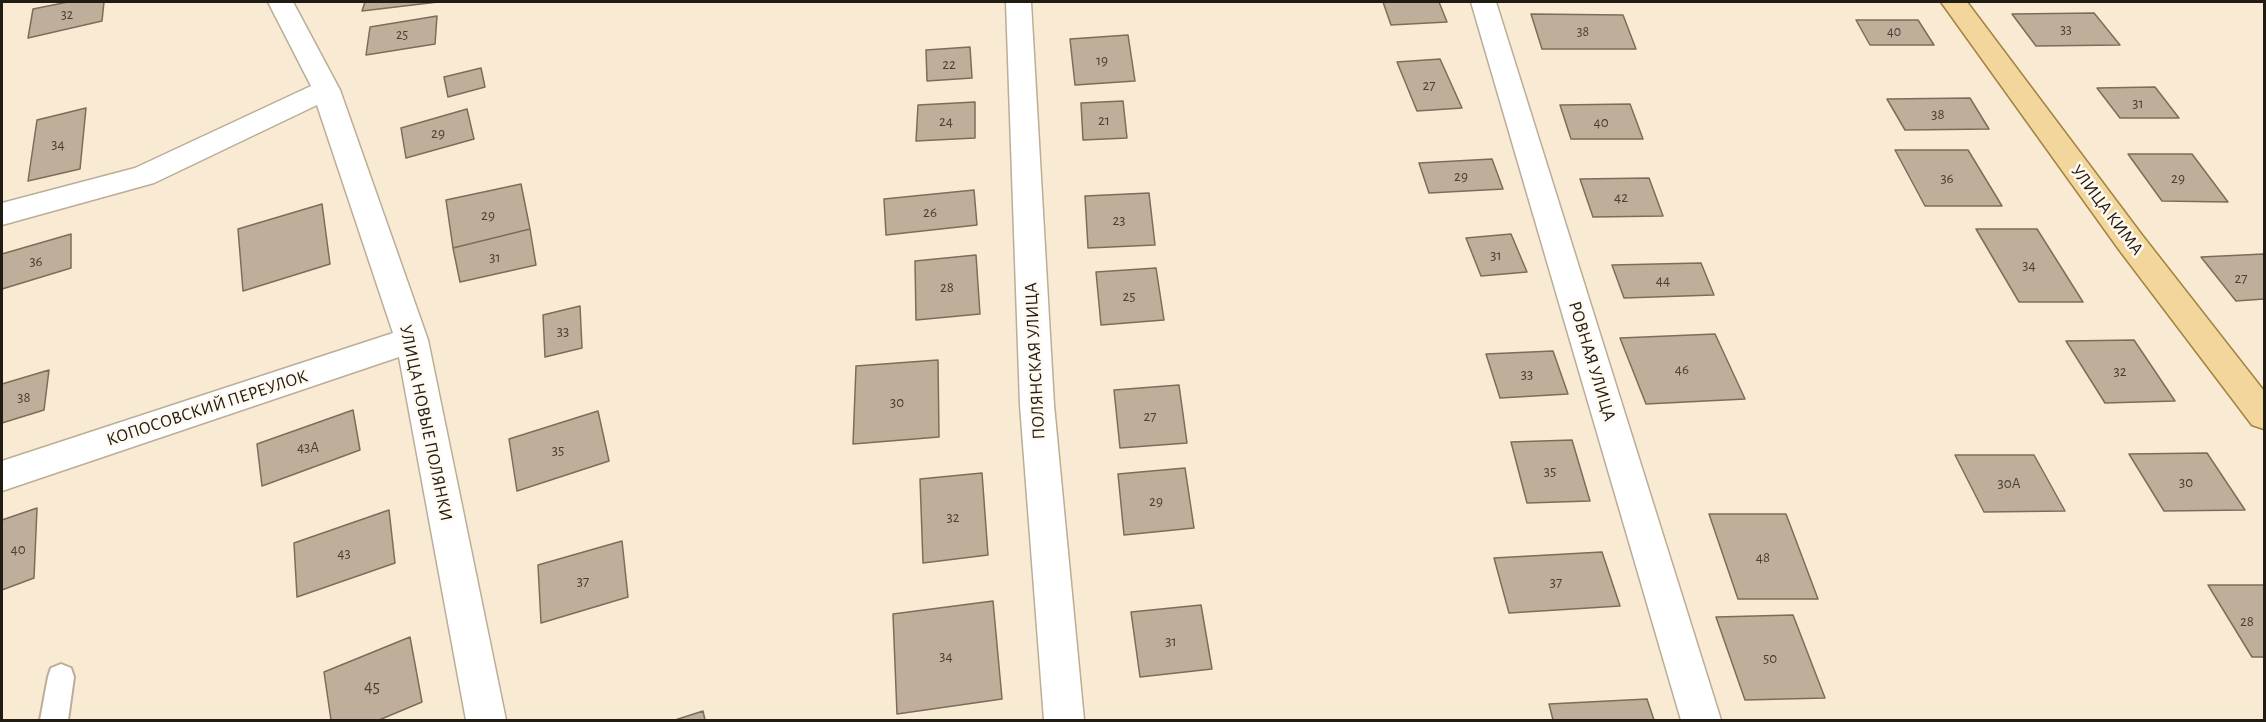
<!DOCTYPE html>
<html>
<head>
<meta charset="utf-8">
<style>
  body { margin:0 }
  #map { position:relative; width:2266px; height:722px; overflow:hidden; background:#f9ead3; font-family:"Alegreya Sans",sans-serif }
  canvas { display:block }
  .frame { position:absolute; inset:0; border:3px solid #211c13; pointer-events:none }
</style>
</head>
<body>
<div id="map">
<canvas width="2266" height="722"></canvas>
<div class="frame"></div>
</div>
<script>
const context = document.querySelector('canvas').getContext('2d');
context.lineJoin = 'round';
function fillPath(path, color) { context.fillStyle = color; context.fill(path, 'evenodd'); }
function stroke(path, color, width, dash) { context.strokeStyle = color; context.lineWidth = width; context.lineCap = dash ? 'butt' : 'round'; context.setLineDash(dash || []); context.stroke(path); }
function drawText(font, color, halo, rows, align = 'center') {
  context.font = font + ' "Alegreya Sans",sans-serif'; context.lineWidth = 5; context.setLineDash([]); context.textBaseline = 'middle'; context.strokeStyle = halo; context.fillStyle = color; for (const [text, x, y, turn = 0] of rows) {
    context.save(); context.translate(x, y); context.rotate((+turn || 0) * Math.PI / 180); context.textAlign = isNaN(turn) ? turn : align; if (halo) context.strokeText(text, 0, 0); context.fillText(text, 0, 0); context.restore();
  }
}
const building = new Path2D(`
  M68,2h36l-2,19 -74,17 5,-29z
  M365,2h73l-76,9z
  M1383,2h56l8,20 -56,3z
  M2094,13l26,32 -84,1 -24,-32z
  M1531,14l92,1 13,34h-94z
  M437,16l-2,28 -69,11 4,-28z
  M1856,20h62l16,25h-64z
  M1128,35l7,46 -60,4 -5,-46z
  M970,47l2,31 -45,3 -1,-31z
  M1440,59l22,49 -45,3 -20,-49z
  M481,68l4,19 -37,10 -4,-20z
  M2155,87l24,31h-59l-23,-30z
  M1970,98l19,31 -84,1 -18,-31z
  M1123,101l4,37 -44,2 -2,-37z
  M975,102v36l-59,3 2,-36z
  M1630,104l13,35h-72l-11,-34z
  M86,108l-6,61 -52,12 9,-61z
  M467,109l7,30 -68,19 -5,-30z
  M1895,150h73l34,56h-77z
  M2128,154h64l36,48 -66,-1z
  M1492,159l11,30 -74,4 -10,-30z
  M1649,178l14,38 -70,1 -13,-38z
  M521,184l9,45 -77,19 -7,-48z
  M974,190l3,35 -91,10 -2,-36z
  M1149,193l6,52 -67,3 -3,-52z
  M322,204l8,60 -87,27 -5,-62z
  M530,229l6,36 -76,17 -7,-34z
  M1976,229h61l46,73h-64z
  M71,234v34l-69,21v-35z
  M1511,234l16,38 -46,4 -15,-38z
  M2264,254v45l-28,2 -35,-44z
  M976,255l4,59 -64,6 -1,-59z
  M1701,263l13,32 -90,3 -12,-33z
  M1156,268l8,52 -63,5 -5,-53z
  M580,306l2,42 -37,9 -2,-42z
  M1715,334l30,65 -99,5 -26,-66z
  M2134,340l41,61 -70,2 -39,-62z
  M1553,351l15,43 -68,4 -14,-44z
  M938,360l1,77 -86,7 3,-78z
  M49,370l-5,40 -42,13v-39z
  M1179,385l8,58 -67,5 -6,-58z
  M353,410l7,40 -98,36 -5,-42z
  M598,411l11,50 -92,30 -8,-52z
  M1572,440l18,61 -63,2 -16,-61z
  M2207,453l38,57 -81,1 -35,-57z
  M1955,455h79l31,56 -81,1z
  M1185,468l9,60 -70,7 -6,-61z
  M982,473l6,82 -65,8 -3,-84z
  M37,508l-3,70 -32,12v-70z
  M389,510l6,53 -98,34 -3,-54z
  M1709,514h77l32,85h-80z
  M622,541l6,56 -87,26 -3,-58z
  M1602,552l18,54 -111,7 -15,-55z
  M2208,585h56v72h-12z
  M993,601l9,98 -105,15 -4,-100z
  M1201,605l11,64 -72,8 -9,-65z
  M1793,615l32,83 -80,2 -29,-83z
  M410,637l12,65 -43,18h-48l-7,-48z
  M1647,699l7,21h-101l-4,-16z
  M703,711l2,9h-30z`);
const service = new Path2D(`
  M61,664l10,4 3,9 -6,43h-28l8,-43 3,-9z`);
const minor = new Path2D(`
  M268,2h25l47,88 88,250 78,380h-40l-67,-363 -397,134v-30l391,-128 -76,-228 -163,78 -152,42v-22l133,-35 176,-82z
  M1006,2h25l23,403 30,315h-40l-24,-315z
  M1471,2h25l225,718h-40z`);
const primary = new Path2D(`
  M1941,2h26l175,233 122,156v38l-12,-4 -132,-174z`);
const farNumbernames = [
  ["32",67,15],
  ["33",2066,30],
  ["38",1583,32],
  ["40",1894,32],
  ["25",402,35]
];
const numberNames = [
  ["19",1102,60],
  ["22",949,64],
  ["27",1429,85],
  ["31",2138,103],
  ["38",1938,114],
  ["21",1104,120],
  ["24",946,121],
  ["40",1601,122],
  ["29",438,133],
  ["34",58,144],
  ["29",1461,176],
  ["36",1947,178],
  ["29",2178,178],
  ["42",1621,197],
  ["26",930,212],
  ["29",488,215],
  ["23",1119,220],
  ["31",1496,255],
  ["31",495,257],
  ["36",36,261],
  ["34",2029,265],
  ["27",2241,278],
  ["44",1663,280],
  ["28",947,287],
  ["25",1129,296],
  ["33",563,331],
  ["46",1682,369],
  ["32",2120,371],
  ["33",1527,374],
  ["38",24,397],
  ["30",897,402],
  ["27",1150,416],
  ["43А",308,447],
  ["35",558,450],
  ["35",1550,471],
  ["30",2186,482],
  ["30А",2009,483],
  ["29",1156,501],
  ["32",953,517],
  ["40",18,549],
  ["43",344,553],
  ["48",1763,557],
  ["37",583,581],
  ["37",1556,582],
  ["28",2247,621],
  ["31",1171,641],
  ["34",946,656],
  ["50",1770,658]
];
const streetNames = [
  ["УЛИЦА КИМА",2107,210,53],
  ["ПОЛЯНСКАЯ УЛИЦА",1035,361,-93],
  ["РОВНАЯ УЛИЦА",1592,361,73],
  ["КОПОСОВСКИЙ ПЕРЕУЛОК",207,408,-18],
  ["УЛИЦА НОВЫЕ ПОЛЯНКИ",426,423,78]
];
const nearNumbernames = [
  ["45",372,687]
];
fillPath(building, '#bfaf9a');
stroke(building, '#7c6d5a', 1.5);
stroke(service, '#bbad97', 4);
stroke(minor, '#bbad97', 3);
stroke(primary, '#a38341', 3);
fillPath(service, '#fff');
fillPath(minor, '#fff');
fillPath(primary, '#f2d69c');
drawText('14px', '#484135', null, farNumbernames);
drawText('15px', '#484135', null, numberNames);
drawText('18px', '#211c13', '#fff9f0', streetNames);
drawText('18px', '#484135', null, nearNumbernames);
</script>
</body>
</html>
